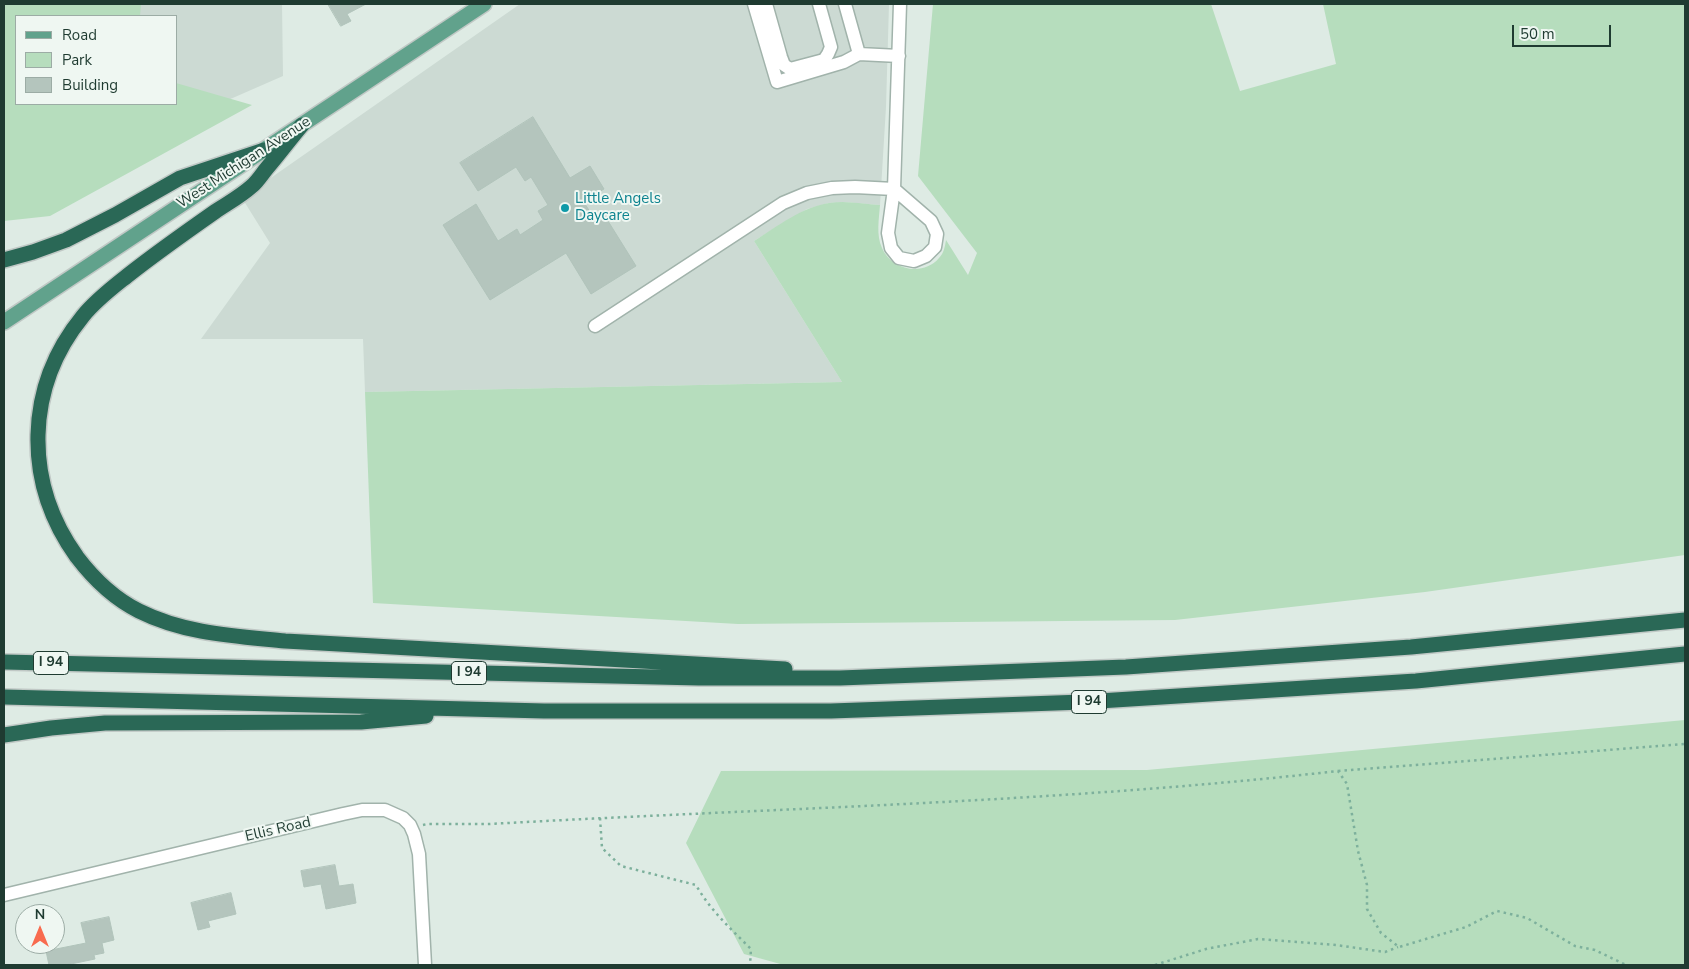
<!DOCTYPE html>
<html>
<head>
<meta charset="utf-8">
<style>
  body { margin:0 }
  #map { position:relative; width:1689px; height:969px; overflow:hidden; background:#deebe4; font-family:"Nunito Sans",sans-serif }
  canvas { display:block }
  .frame { position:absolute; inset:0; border:5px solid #1f3b31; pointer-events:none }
  .legend { position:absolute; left:15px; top:15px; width:162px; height:90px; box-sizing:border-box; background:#eff7f2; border:1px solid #9caca5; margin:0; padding:6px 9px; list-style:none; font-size:15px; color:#1f3b31 }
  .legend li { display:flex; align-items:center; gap:10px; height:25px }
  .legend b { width:25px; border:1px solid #9caca5 }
  .north { position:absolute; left:15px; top:904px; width:50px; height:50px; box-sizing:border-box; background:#eff7f2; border:1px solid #9caca5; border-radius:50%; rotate:0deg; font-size:14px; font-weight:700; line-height:20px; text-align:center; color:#1f3b31 }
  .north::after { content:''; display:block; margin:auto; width:18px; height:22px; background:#f86b4f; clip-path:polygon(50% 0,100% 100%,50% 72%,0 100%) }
  .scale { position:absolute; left:1512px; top:25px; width:99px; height:22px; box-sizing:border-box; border:2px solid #1f3b31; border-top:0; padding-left:6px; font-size:15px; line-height:18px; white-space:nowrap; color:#1f3b31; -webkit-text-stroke:4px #eff7f2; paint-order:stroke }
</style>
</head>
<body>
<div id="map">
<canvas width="1689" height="969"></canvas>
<div class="frame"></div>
<ul class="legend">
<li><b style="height:6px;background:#61a28c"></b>Road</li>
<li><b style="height:14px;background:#b6ddbd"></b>Park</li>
<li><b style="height:14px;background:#b4c5bd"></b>Building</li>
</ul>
<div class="north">N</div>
<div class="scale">50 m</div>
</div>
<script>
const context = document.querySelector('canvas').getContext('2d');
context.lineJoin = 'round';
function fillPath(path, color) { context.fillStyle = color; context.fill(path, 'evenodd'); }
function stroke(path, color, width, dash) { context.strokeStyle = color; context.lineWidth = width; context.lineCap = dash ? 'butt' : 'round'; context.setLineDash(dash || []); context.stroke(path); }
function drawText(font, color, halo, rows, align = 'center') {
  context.font = font + ' "Nunito Sans",sans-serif'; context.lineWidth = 4; context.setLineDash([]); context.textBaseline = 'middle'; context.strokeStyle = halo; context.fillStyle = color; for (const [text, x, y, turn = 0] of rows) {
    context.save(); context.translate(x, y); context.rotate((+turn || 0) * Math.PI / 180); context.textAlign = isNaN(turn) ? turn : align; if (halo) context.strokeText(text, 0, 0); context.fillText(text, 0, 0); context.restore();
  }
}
const built = new Path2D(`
  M4,4h278l1,72 -279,122zM16,16h160v88h-160z
  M520,4h369l-3,103 -6,98 -36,-3 -15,1 -22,6 -53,32 88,141 -477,10 -2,-53h-162l69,-96 -28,-45z`);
const green = new Path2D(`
  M4,4h137l-1,12h-124v88h160v-21l76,22 -202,111 -46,5z
  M933,4h278l29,87 96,-27 -13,-60h362v551l-260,37 -250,28 -437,4 -365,-21 -8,-211 477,-10 -88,-141c24,-15 48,-34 75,-38 17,-3 34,1 51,2 -1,14 -4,30 2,43 9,22 41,29 57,10 5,-5 6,-12 7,-18l22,35 9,-22 -59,-77z
  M1685,720v245h-901l-40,-11 -58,-111 35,-72 426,-1z`);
const building = new Path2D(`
  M328,4h38l-19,10 4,7 -10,5z
  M533,117l37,61 20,-12 14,23 -21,12 11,17 9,-5 33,53 -45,28 -25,-41 -76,47 -47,-75 33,-21 22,37 19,-12 3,6 23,-15 -5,-9 10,-6 -17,-28 -6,4 -9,-14 -38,24 -18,-28z
  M335,865l4,21 14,-2 3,19 -30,6 -5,-25 -17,3 -3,-16z
  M231,893l5,21 -28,7 2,6 -12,3 -7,-27z
  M109,917l5,23 -12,3 2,10 -10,2 1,4 -29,6h-17l-3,-14 40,-8 -5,-20z`);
const path = new Path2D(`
  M1338,771l347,-27
  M600,818l2,30 19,18 75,19c14,25 35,44 55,64l-1,16
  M423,825l4,-1h63c282,-16 566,-21 848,-53l9,13 11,67 9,34v24l14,24 18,14 67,-20 31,-16 30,7 48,28 20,4 31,15
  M1155,965l51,-16 52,-10 78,6 49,7 13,-5`);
const minor = new Path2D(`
  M754,4l23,78 67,-20 15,-8 40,2
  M766,4l15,53 3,8 6,4 34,-9 4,-6 3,-7 -12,-43
  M845,4l14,50
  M595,326l188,-123 24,-10 25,-5 23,-1 39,2 37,32 6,13 -2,13 -9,9 -12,5 -15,-3 -8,-10 -3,-15 6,-44 6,-185
  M4,895l339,-81 19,-4h23l18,8 7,7 4,9 5,20 6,111`);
const major = new Path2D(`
  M4,322l480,-318`);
const highway = new Path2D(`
  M302,125c-12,14 -23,29 -35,43 -5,6 -9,13 -15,18 -11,10 -24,17 -36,25 -30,21 -60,42 -89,65 -15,12 -31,24 -44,40 -58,71 -60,166 -6,241 16,21 38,42 62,54 46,23 96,25 146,30l500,28
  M4,260l29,-8 33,-12 49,-25 65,-37 84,-28
  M4,662l695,16h141l286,-11 285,-20 274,-27
  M4,697l540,14h287l252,-9 333,-21 269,-27
  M4,735l47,-7 54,-5 256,-1 65,-6`);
const markers = [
  [565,208,5,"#0f9aa8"]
];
const shields = [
  [51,663,35],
  [469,673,35],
  [1089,702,35]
];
const shieldNames = [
  ["I 94",51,663],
  ["I 94",469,673],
  ["I 94",1089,702]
];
const streetNames = [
  ["West Michigan Avenue",244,163,-33],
  ["Ellis Road",278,830,-13]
];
const cultureNames = [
  ["Little Angels",575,199],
  ["Daycare",575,216]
];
fillPath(built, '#ccdad3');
fillPath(green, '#b6ddbd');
fillPath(building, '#b4c5bd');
stroke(building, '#b1c4bb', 1);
stroke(minor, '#a1b3ab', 15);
stroke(major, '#c0c8c5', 18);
stroke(highway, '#c0c8c5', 18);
stroke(path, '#7db09c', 2.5, [2.5, 4]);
stroke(minor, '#fff', 12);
stroke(major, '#61a28c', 15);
stroke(highway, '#2a6856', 15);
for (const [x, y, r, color] of markers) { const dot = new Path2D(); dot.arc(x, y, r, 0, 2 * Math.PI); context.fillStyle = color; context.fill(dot); stroke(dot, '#eff7f2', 2); }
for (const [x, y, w] of shields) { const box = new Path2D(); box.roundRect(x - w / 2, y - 11.5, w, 23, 4); context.fillStyle = '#eff7f2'; context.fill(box); stroke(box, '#1f3b31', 1); }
drawText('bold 14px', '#1f3b31', null, shieldNames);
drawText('15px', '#1f3b31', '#eff7f2', streetNames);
drawText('15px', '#0d838f', '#eff7f2', cultureNames, 'left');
</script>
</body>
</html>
